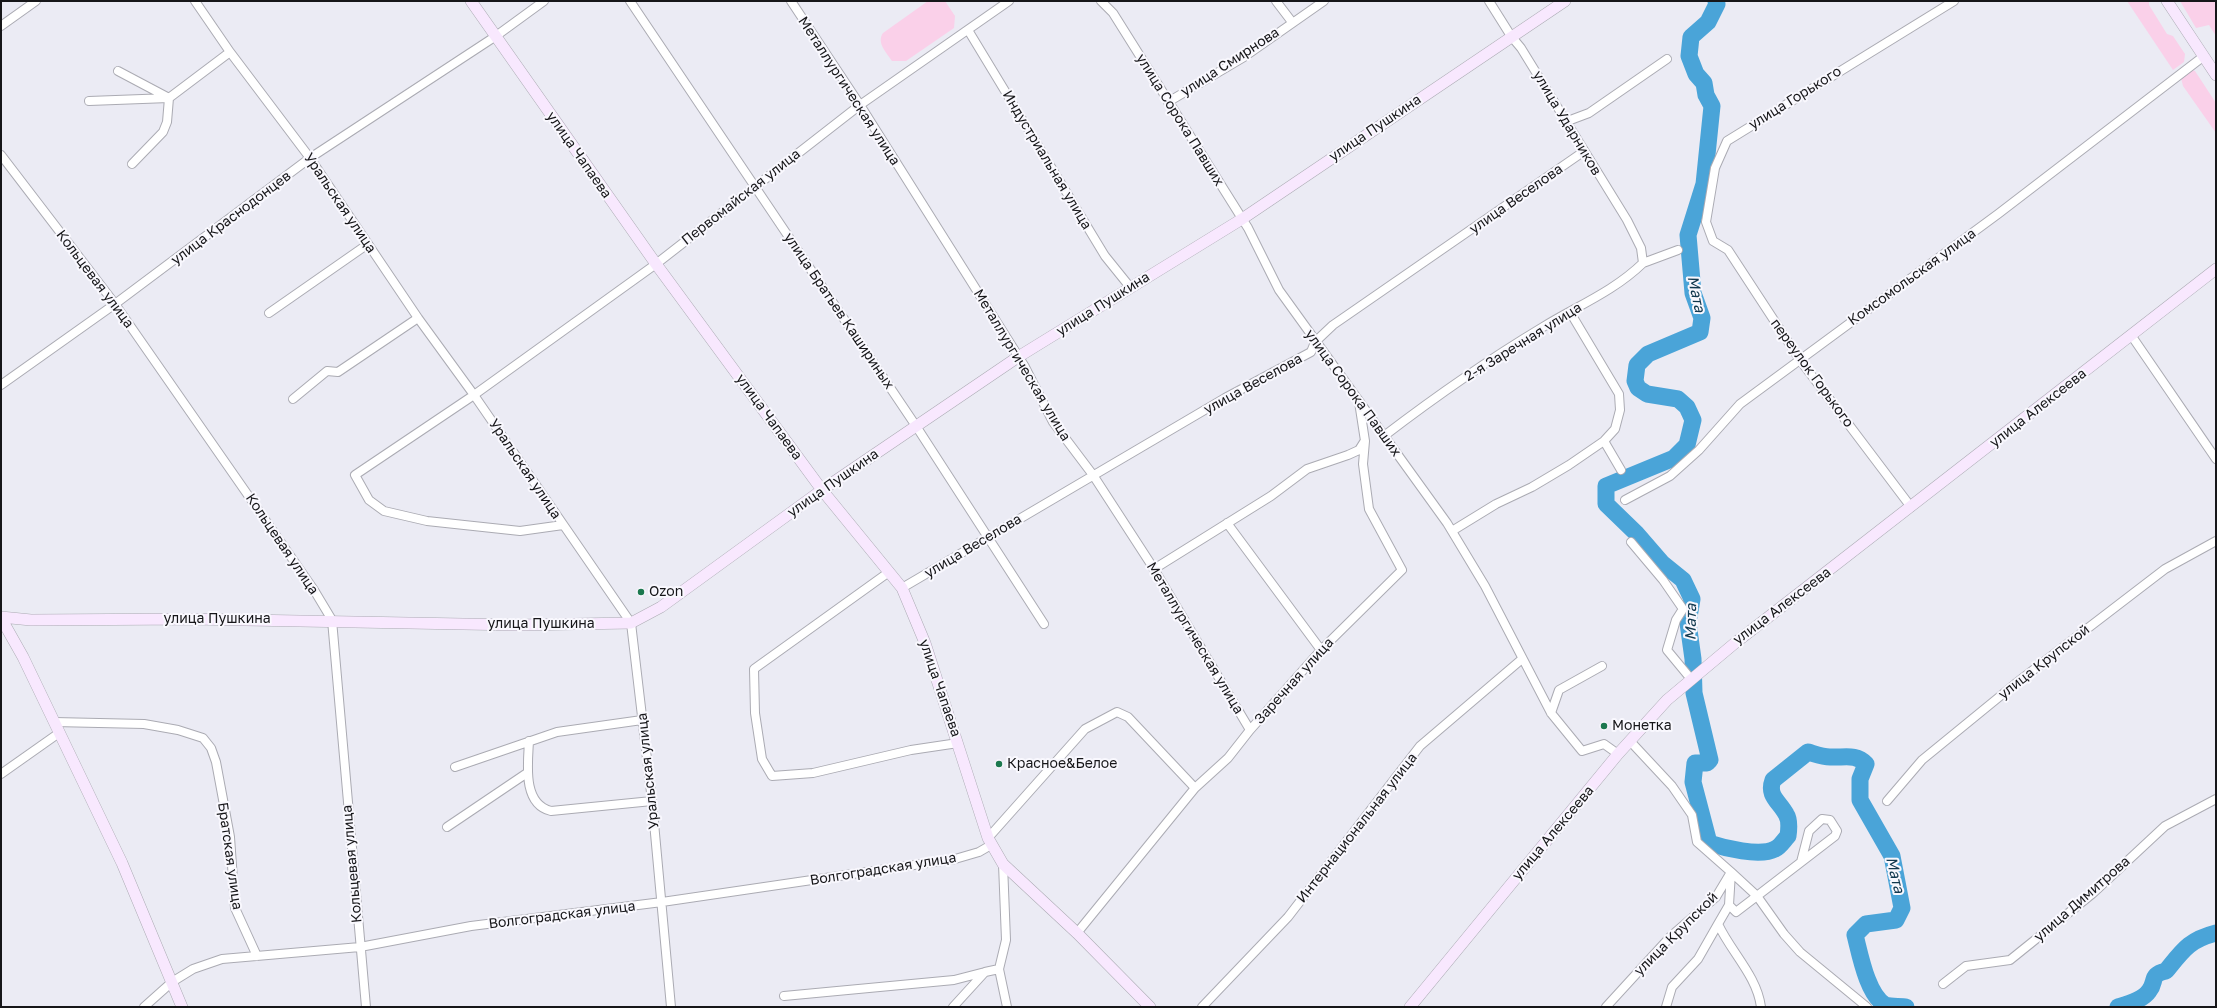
<!DOCTYPE html>
<html>
<head>
<meta charset="utf-8">
<style>
  body { margin:0 }
  #map { position:relative; width:2217px; height:1008px; overflow:hidden; background:#ebebf4; font-family:"Golos Text",sans-serif }
  canvas { display:block }
  .frame { position:absolute; inset:0; border:2px solid #161619; pointer-events:none }
</style>
</head>
<body>
<div id="map">
<canvas width="2217" height="1008"></canvas>
<div class="frame"></div>
</div>
<script>
const context = document.querySelector('canvas').getContext('2d');
context.lineJoin = 'round';
function fillPath(path, color) { context.fillStyle = color; context.fill(path, 'evenodd'); }
function stroke(path, color, width, dash) { context.strokeStyle = color; context.lineWidth = width; context.lineCap = dash ? 'butt' : 'round'; context.setLineDash(dash || []); context.stroke(path); }
function drawText(font, color, halo, rows, align = 'center') {
  context.font = font + ' "Golos Text",sans-serif'; context.lineWidth = 4; context.setLineDash([]); context.textBaseline = 'middle'; context.strokeStyle = halo; context.fillStyle = color; for (const [text, x, y, turn = 0] of rows) {
    context.save(); context.translate(x, y); context.rotate((+turn || 0) * Math.PI / 180); context.textAlign = isNaN(turn) ? turn : align; if (halo) context.strokeText(text, 0, 0); context.fillText(text, 0, 0); context.restore();
  }
}
const green = new Path2D(`
  M928,1h17l10,15 -1,12 -48,33h-14c-5,-8 -16,-18 -9,-28z
  M2127,1h22v4l18,29 6,2 12,18 -1,8 -11,8z
  M2180,1h36v35l-7,-11 -13,3z
  M2190,69l5,2 21,32v30l-33,-47 -2,-8z`);
const river = new Path2D(`
  M1716,1l1,3 -9,18 -17,15 -2,19 7,18 8,9 2,12 6,11 -8,78 -16,51 5,58 9,25 -2,14 -52,22 -11,11 -2,16 3,7 9,6 31,5 9,8 6,13 -6,25 -13,13 -68,28v18l30,29 26,30 21,17 9,19 -4,24 5,36 1,34 16,67 -3,3h-12l-2,19 16,61c15,5 51,14 66,6 5,-2 9,-9 13,-13 1,-7 2,-16 -2,-22 -7,-13 -19,-18 -13,-34l35,-28c7,2 15,5 22,5 13,1 26,-4 36,7l-6,15v21l32,56 10,52 -6,12 -30,4 -11,11c5,19 12,59 30,70 5,2 16,1 21,2
  M2118,1007c10,-3 25,-7 31,-16 8,-10 0,-16 17,-20 17,-21 23,-31 50,-38`);
const street = new Path2D(`
  M195,1l35,51 80,106 108,160 56,77 157,228 21,178 19,206
  M630,1l286,425 128,198
  M791,1l69,104 165,262 28,55 40,53 61,94 96,161
  M1101,1l12,12 135,215 31,62 168,233 38,63 66,127 31,38 22,-7 14,10
  M1276,1l16,21
  M1,26l35,-25
  M968,30l137,226 25,31
  M118,71l51,27 -2,24 -4,10 -31,32
  M89,101l80,-3 61,-46
  M1168,102l76,-45 80,-56
  M1565,122l24,-9 78,-54
  M1,155l114,149 199,286 18,30 34,387
  M1643,263l35,-13
  M269,313l99,-69
  M2131,335l85,124
  M1,385l114,-81 195,-146 186,-122 48,-35
  M293,399l34,-28 11,1 80,-54
  M1384,436c51,-39 104,-76 159,-109 34,-21 70,-35 100,-64l-2,-15 -14,-28 -106,-172 -10,-12 -22,-35
  M1604,441l17,29
  M1625,500l45,-24 29,-26 41,-46 258,-190 206,-158
  M1911,507l-111,-147 -72,-110 -15,-9 -7,-19 9,-54 12,-27 227,-140
  M1227,523l94,127
  M563,525l-43,6 -93,-10 -43,-10 -15,-11 -14,-25 119,-80 182,-131 204,-159 149,-104
  M1452,531l44,-27 36,-17 37,-22 35,-24 11,-12 5,-19 -1,-16 -49,-82
  M1631,542l32,38 20,29 -7,11 -9,30 24,29
  M1154,569l117,-73 36,-27 41,-14 11,-5 5,-8
  M889,572l-135,97 1,44 7,46 10,17 41,-3 98,-23 47,-7
  M902,588l323,-190 86,-46 4,-10 18,-17 250,-173
  M1551,713l8,-23 43,-24
  M54,722l90,2 34,6 25,8 8,10 5,14 14,75 5,71 22,48
  M529,741c-1,22 -7,63 22,70l101,-10
  M1630,741l42,45 20,29 5,27 34,30 -2,33 7,7 21,-16 27,38 16,18 67,55
  M455,767l102,-35 85,-12
  M1,774l58,-41
  M1887,801l35,-41 93,-76 150,-115 51,-28
  M447,827l80,-54
  M988,838l97,-109 32,-17 11,5 67,71
  M1003,864l3,76 -7,29 8,38
  M1729,905l-11,19c13,28 39,52 43,83
  M1077,933l118,-145 33,-30 22,-28 71,-80 81,-80 -33,-61 -6,-45 2,-23 -6,-39
  M1943,984l23,-18 44,-6 82,-66 73,-68 51,-27
  M784,996l170,-16 31,-8
  M144,1007l28,-25 21,-13 29,-10 138,-12 111,-21 191,-24 293,-43 24,-7 12,-7
  M953,1007l32,-35 14,-3
  M1202,1007l86,-90 132,-171 102,-87
  M1606,1007l65,-71 45,-39 15,-25 26,24 78,-60 2,-5 -7,-11 -8,-1 -13,12 -8,31
  M1666,1007l6,-20 26,-28 20,-35`);
const secondary = new Path2D(`
  M471,1l185,263 166,226 80,98 23,55 63,195 15,26 74,69 73,74
  M2167,1l49,74
  M1,617l30,3 160,-1 327,6 113,-2 30,-16 161,-117 196,-133 224,-138 323,-218
  M1,618l22,39 99,206 60,144
  M1410,1007l208,-253 49,-54 68,-57 481,-374`);
const markers = [
  [641,592,4,"#1b784e"],
  [1604,726,4,"#1b784e"],
  [999,764,4,"#1b784e"]
];
const streetNames = [
  ["улица Смирнова",1230,62,-33],
  ["Металлургическая улица",849,91,57],
  ["улица Горького",1795,98,-32],
  ["улица Сорока Павших",1180,120,58],
  ["улица Ударников",1567,123,59],
  ["улица Пушкина",1375,128,-34],
  ["улица Чапаева",579,155,55],
  ["Индустриальная улица",1047,160,59],
  ["Первомайская улица",741,197,-38],
  ["улица Веселова",1516,199,-35],
  ["Уральская улица",340,203,56],
  ["улица Краснодонцев",231,218,-37],
  ["Комсомольская улица",1912,277,-36],
  ["Кольцевая улица",95,279,53],
  ["улица Пушкина",1103,304,-32],
  ["улица Братьев Кашириных",839,311,56],
  ["2-я Заречная улица",1523,342,-32],
  ["Металлургическая улица",1022,365,59],
  ["переулок Горького",1812,373,54],
  ["улица Веселова",1253,384,-29],
  ["улица Сорока Павших",1353,393,54],
  ["улица Алексеева",2038,408,-38],
  ["улица Чапаева",769,417,54],
  ["Уральская улица",525,469,56],
  ["улица Пушкина",833,483,-35],
  ["Кольцевая улица",282,544,56],
  ["улица Веселова",973,546,-31],
  ["улица Алексеева",1782,606,-37],
  ["улица Пушкина",217,619],
  ["улица Пушкина",541,624],
  ["Металлургическая улица",1195,638,59],
  ["улица Крупской",2044,662,-38],
  ["Заречная улица",1294,681,-48],
  ["улица Чапаева",940,688,71],
  ["Уральская улица",648,771,-96],
  ["Интернациональная улица",1357,828,-52],
  ["улица Алексеева",1553,833,-50],
  ["Братская улица",230,856,82],
  ["Кольцевая улица",352,864,-95],
  ["Волгоградская улица",883,869,-9],
  ["улица Димитрова",2082,899,-41],
  ["Волгоградская улица",562,915,-7],
  ["улица Крупской",1676,934,-45]
];
const poiNames = [
  ["Ozon",649,592],
  ["Монетка",1612,726],
  ["Красное&Белое",1007,764]
];
const waterNames = [
  ["Мата",1696,294,78],
  ["Мата",1691,622,-89],
  ["Мата",1895,875,76]
];
fillPath(green, '#fad0e9');
stroke(river, '#4aa4d8', 17);
stroke(street, '#ababb3', 10);
stroke(secondary, '#ababb3', 12);
stroke(street, '#fff', 8);
stroke(secondary, '#f8e8fe', 11);
for (const [x, y, r, color] of markers) { const dot = new Path2D(); dot.arc(x, y, r, 0, 2 * Math.PI); context.fillStyle = color; context.fill(dot); stroke(dot, '#f9f8fe', 1.5); }
drawText('14px', '#161619', '#f9f8fe', streetNames);
drawText('14px', '#161619', '#f9f8fe', poiNames, 'left');
drawText('italic 15px', '#11384e', '#f9f8fe', waterNames);
</script>
</body>
</html>
